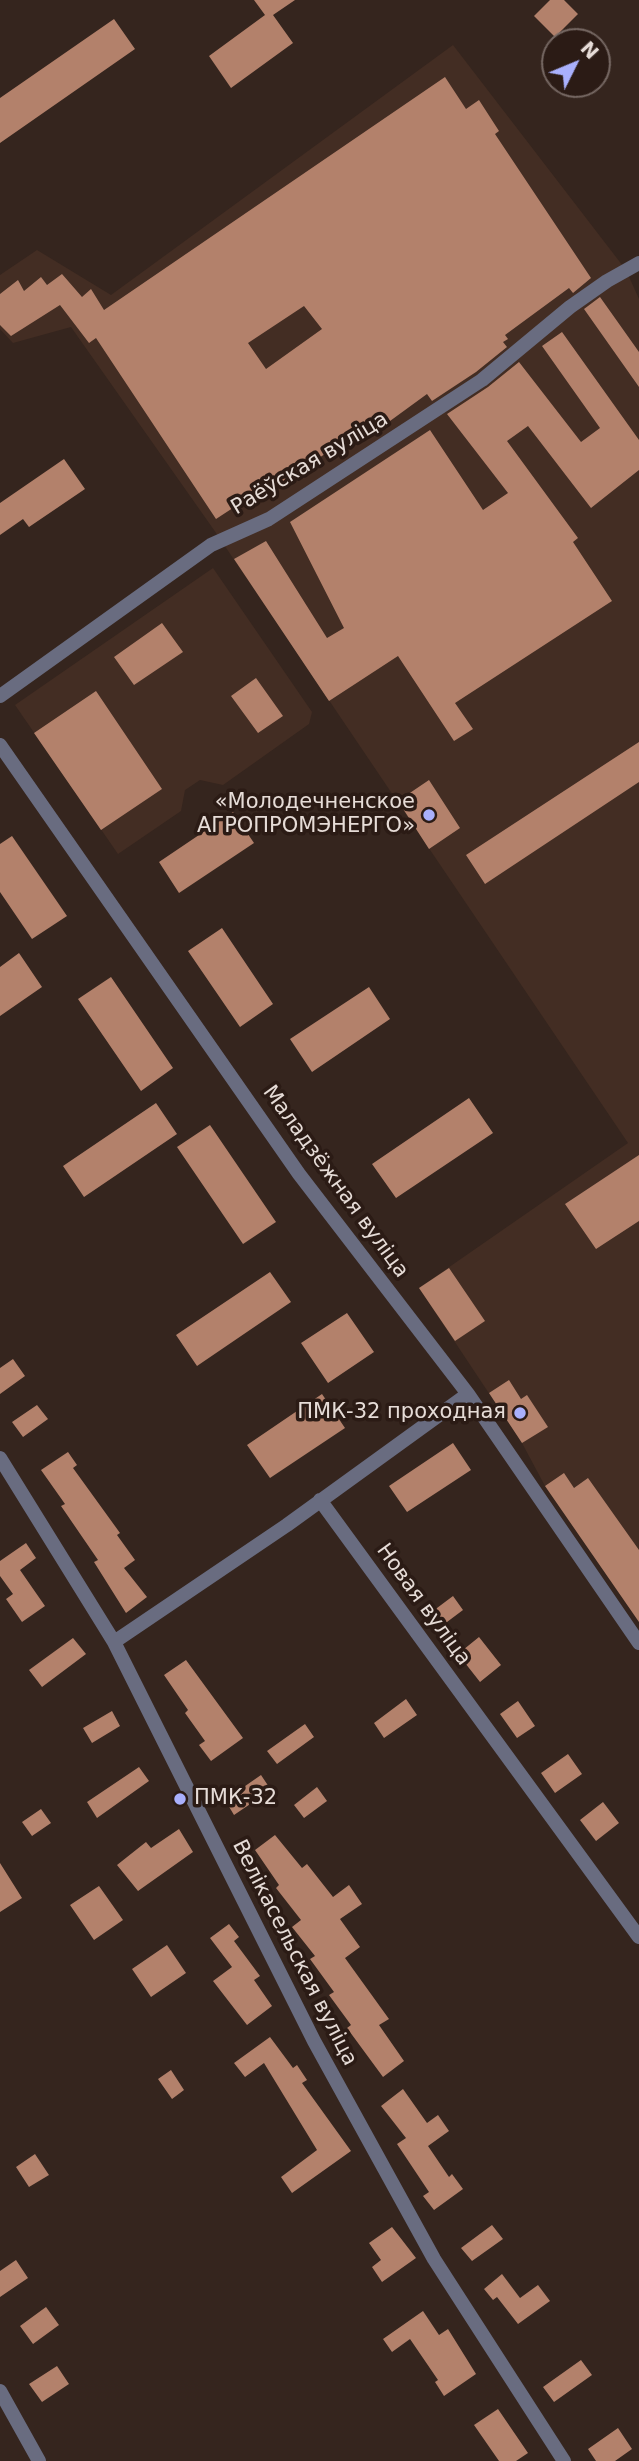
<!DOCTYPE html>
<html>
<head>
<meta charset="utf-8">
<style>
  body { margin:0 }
  #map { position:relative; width:639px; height:2461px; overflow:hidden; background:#35251e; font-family:"DejaVu Sans",sans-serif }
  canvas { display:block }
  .north { position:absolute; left:541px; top:28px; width:70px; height:70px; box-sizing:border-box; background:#2b1b15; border:2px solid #766863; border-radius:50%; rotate:47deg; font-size:19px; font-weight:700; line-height:28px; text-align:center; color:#e6dcd7 }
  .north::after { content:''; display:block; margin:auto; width:24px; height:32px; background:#a9b0fc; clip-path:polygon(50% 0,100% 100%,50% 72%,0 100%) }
</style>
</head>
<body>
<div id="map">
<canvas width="639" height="2461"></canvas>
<div class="north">N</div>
</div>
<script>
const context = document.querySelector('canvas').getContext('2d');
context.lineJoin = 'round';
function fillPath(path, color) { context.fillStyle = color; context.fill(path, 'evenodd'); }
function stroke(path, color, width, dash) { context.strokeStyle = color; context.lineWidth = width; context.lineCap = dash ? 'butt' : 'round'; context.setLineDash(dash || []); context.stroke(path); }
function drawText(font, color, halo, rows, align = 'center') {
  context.font = font + ' "DejaVu Sans",sans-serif'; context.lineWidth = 7; context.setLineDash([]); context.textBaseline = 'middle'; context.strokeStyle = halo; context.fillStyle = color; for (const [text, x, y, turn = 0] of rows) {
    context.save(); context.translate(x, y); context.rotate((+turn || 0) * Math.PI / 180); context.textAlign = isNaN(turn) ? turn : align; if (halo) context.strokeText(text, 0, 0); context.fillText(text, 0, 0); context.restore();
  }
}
const built = new Path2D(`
  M453,45l173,225 13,29v1323l-94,-136 -23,-43 -103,-155 209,-145 -414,-613 -143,-203 -58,16 -13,-14v-54l37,-25 74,45z
  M213,568l99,144 -3,12 -86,61 -23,-5 -15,10 -4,21 -63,43 -103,-149z`);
const building = new Path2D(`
  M254,0h41l-22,15 20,28 -62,45 -22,-32 56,-41z
  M550,0h14l14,14 -23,23 -21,-21z
  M114,19l21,30 -135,94v-45z
  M445,77l21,32 13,-9 20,31 -4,3 96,144 -18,15 -4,-5 -64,47 3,4 -5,3 4,5 -31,25 -44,29 -5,-7 -37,27 -5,-6 -117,76 -3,-4 -49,32 -120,-181 -7,5 -29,-38 -49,31 -11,-11v-31l18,-14 6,11 17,-14 6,8 15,-11 20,23 9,-8 13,21zM304,306l18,23 -56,40 -18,-26z
  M600,297l39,55v35l-55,-78z
  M562,332l77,108v30l-48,38 -63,-82 -21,15 71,97 -5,4 39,59 -157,102 18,26 -19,12 -56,-85 -69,45 -95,-142 32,-18 61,97 17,-10 -54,-106 140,-92 53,80 25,-17 -61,-79 41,-27 31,-25 62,80 19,-14 -58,-82z
  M64,459l21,30 -56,38 -6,-8 -23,16v-32z
  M162,623l21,29 -49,33 -20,-28z
  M256,678l27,38 -25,17 -27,-37z
  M96,691l66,98 -61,41 -67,-97z
  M639,742v40l-154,102 -19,-29z
  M429,780l31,48 -31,21 -31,-48z
  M233,812l21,31 -75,50 -20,-31z
  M12,836l55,80 -35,23 -32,-47v-48z
  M222,928l51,76 -33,23 -52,-76z
  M19,953l23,34 -42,29v-49z
  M111,977l62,91 -32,23 -63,-92z
  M369,987l21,32 -78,53 -22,-33z
  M469,1098l24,35 -97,65 -24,-34z
  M156,1103l21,31 -93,63 -21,-31z
  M210,1125l66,97 -33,22 -66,-97z
  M639,1155v66l-43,28 -31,-45z
  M449,1268l36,53 -30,20 -36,-53z
  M270,1272l21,30 -94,64 -21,-31z
  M347,1313l27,39 -46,31 -27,-40z
  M13,1359l12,17 -25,18v-26z
  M509,1380l12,19 6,-4 21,32 -26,16 -33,-50z
  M322,1394l23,34 -75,50 -23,-33z
  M37,1405l11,14 -25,18 -11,-15z
  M453,1443l18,27 -64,42 -18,-26z
  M68,1452l9,13 -4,3 47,65 -3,2 18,25 -11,8 23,29 -21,16 -32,-51 4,-2 -37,-54 4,-2 -24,-34z
  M564,1473l10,15 14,-10 51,72v72l-94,-136z
  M26,1543l10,15 -16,12 25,36 -23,16 -16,-23 7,-5 -13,-18v-15z
  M453,1596l10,14 -24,18 -10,-14z
  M479,1637l22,28 -21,17 -22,-28z
  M73,1638l13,16 -44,33 -13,-17z
  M186,1660l57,78 -32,23 -12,-16 6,-4 -20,-28 3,-3 -24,-35z
  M406,1699l11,16 -33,23 -10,-15z
  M518,1701l17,25 -18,12 -17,-24z
  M112,1711l8,15 -28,17 -9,-15z
  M305,1724l9,13 -37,27 -10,-13z
  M568,1754l14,20 -27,19 -14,-20z
  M139,1767l10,14 -52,37 -10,-16z
  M261,1775l10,15 -37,25 -9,-15z
  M317,1787l10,14 -23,17 -10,-13z
  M603,1802l16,21 -23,18 -16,-21z
  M41,1809l10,14 -19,13 -10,-14z
  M179,1829l14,23 -55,39 -21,-26 29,-23 5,6z
  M275,1835l27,33 5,-4 26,33 16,-12 13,19 -22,15 20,28 -15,11 44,61 -10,6 25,36 -21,16 -36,-49 4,-3 -22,-30 5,-3 -24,-33 5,-3 -23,-29 9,-7 -25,-32 3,-3 -24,-35z
  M0,1863l22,35 -22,14z
  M99,1886l24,34 -29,20 -24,-35z
  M229,1924l10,13 -5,4 26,35 -6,4 18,26 -25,19 -34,-44 19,-14 -22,-29z
  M167,1945l19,28 -35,24 -19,-28z
  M270,2037l23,31 4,-3 10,15 -5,3 49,68 -59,42 -11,-16 36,-27 -53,-87 -19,14 -11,-14z
  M171,2070l13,20 -12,9 -14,-20z
  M403,2089l24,34 11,-8 11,16 -21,15 21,31 3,-3 11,15 -29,21 -11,-14 6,-4 -32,-48 9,-6 -25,-32z
  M35,2154l14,21 -20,12 -13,-20z
  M492,2225l11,14 -31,22 -11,-13z
  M392,2227l24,31 -34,24 -10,-15 9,-7 -12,-17z
  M16,2260l12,18 -28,19v-26z
  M502,2274l18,24 18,-13 12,16 -32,23 -21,-27 -4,3 -9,-11z
  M46,2307l13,18 -26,19 -13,-18z
  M423,2311l16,24 9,-6 28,45 -32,22 -9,-14 3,-2 -28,-41 -18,13 -9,-13z
  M581,2360l11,15 -38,27 -11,-15z
  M57,2366l12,18 -27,18 -13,-18z
  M498,2409l30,44 -12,8h-17l-25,-36z
  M618,2428l14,21 -17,12h-19l-8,-12z`);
const street = new Path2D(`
  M0,696l211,-151 58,-26 213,-139 88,-73 37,-26 32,-18
  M0,745l299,429 169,220 171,249
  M0,1458l114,184 200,399 120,218 130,202
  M320,1500l319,437
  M114,1642l173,-117 181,-131
  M0,2391l39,70`);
const markers = [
  [429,815,7,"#a9b0fc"],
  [520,1413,7,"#a9b0fc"],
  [180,1799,7,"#a9b0fc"]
];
const streetNames = [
  ["Раёўская вуліца",310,464,-31],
  ["Маладзёжная вуліца",335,1182,54],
  ["Новая вуліца",423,1605,54],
  ["Велікасельская вуліца",294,1953,63]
];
const poiNames = [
  ["«Молодечненское",415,803],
  ["АГРОПРОМЭНЕРГО»",415,827],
  ["ПМК-32 проходная",506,1413],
  ["ПМК-32",194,1799,"left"]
];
fillPath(built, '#432d23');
fillPath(building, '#b3816b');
stroke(street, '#696c80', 14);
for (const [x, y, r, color] of markers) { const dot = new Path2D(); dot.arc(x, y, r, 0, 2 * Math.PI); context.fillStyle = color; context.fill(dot); stroke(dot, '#2b1b15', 2.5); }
drawText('21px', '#e6dcd7', '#2b1b15', streetNames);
drawText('21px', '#e6dcd7', '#2b1b15', poiNames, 'right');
</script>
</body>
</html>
